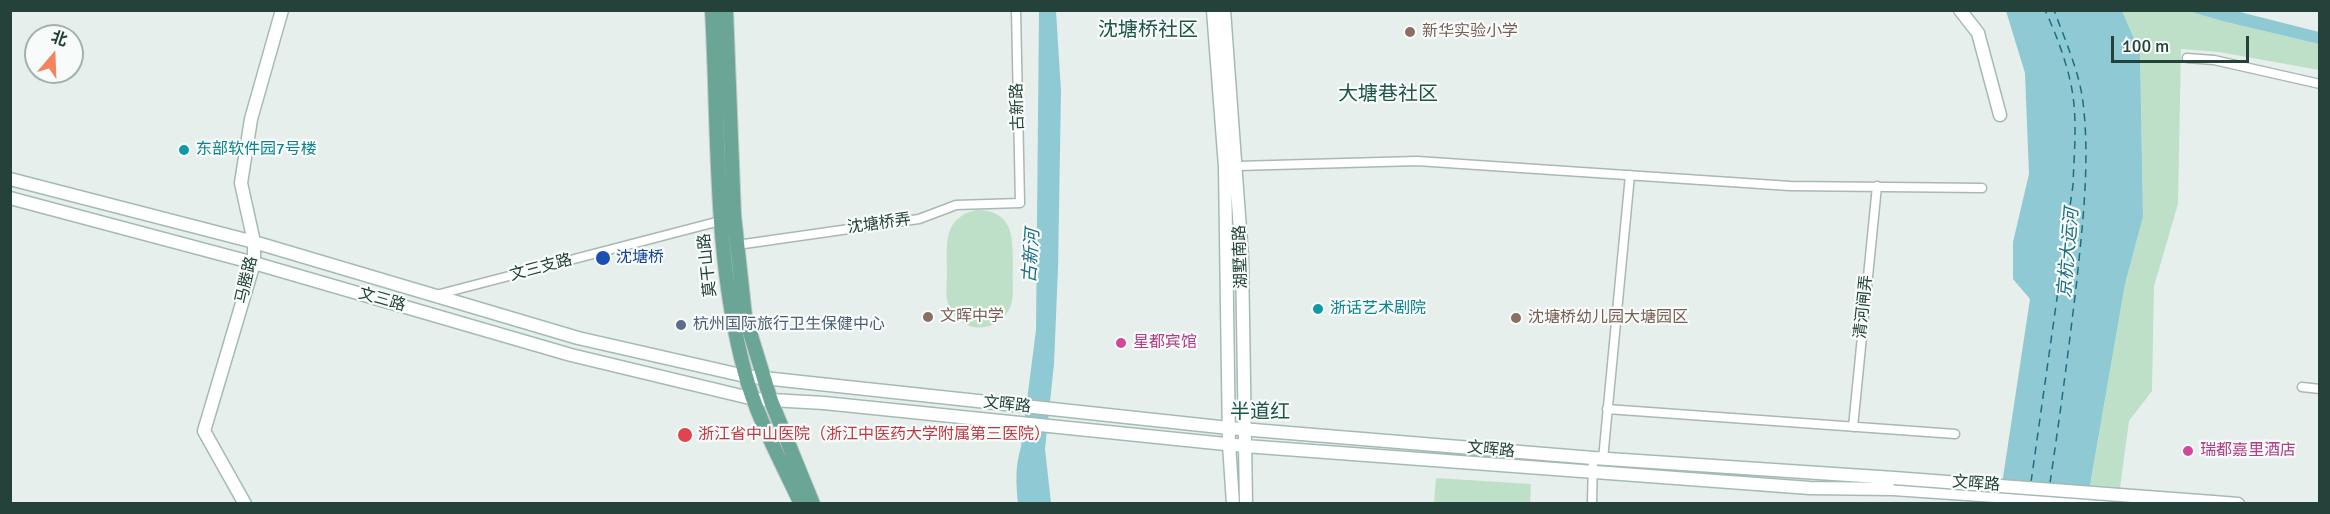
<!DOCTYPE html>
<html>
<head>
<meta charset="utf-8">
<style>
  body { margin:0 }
  #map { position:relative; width:2330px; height:514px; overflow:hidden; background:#e6efeb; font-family:Signika,"Noto Sans SC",sans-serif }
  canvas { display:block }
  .frame { position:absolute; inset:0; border:12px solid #24423a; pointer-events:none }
  .north { position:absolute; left:24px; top:24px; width:60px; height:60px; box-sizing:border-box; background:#f7fbf9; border:2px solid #a3b1ad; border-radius:50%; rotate:19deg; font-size:16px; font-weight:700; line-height:24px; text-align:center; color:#24423a }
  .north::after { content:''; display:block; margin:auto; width:21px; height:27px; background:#f4845f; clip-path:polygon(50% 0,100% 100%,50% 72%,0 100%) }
  .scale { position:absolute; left:2111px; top:36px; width:138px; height:27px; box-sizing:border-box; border:3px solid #24423a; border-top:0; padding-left:8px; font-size:18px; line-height:21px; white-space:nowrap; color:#24423a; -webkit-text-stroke:4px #f7fbf9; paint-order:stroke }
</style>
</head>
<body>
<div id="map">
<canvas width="2330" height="514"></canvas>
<div class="frame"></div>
<div class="north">北</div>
<div class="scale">100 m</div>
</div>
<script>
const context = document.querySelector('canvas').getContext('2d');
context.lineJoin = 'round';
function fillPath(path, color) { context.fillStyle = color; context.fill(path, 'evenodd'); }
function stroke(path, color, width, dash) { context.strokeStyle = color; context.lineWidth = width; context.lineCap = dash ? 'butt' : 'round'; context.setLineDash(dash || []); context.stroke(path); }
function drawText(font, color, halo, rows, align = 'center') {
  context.font = font + ' Signika,"Noto Sans SC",sans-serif'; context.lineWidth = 4.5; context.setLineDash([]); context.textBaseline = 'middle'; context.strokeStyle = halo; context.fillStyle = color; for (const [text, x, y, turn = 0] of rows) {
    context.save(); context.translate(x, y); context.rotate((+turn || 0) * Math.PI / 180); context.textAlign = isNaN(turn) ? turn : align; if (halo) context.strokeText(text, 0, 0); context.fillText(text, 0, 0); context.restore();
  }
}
const green = new Path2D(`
  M2122,11h66l34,10 97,23v26l-100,-18 -38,-3 -3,155 -24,82 -2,105 -23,30 -11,82 -31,1 38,-220 18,-67 -3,-165z
  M976,210c39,0 37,30 37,59 -1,10 1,22 -1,32 -4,19 -24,31 -42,25 -11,-4 -18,-11 -22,-22 -3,-10 -1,-21 -1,-31 0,-28 -5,-55 29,-63z
  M1436,478l95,6 -1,19 -96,-1z`);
const water = new Path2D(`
  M1039,11h17l5,80 -3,177 -4,96 -9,85 6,54 -33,1c-2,-21 -3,-38 3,-57l15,-117z
  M2006,11h116l18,41 3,165 -18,67 -38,219 -88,1 31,-205 -17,-20v-37l16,-68 -4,-101z
  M2188,11h48l83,21v12l-97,-23z`);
const ferry = new Path2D(`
  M2031,482l42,-297c1,-29 4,-60 0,-89 -4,-28 -16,-60 -28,-86
  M2050,483c10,-68 19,-135 27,-204 6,-58 13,-118 6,-177 -4,-31 -18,-62 -29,-92`);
const street = new Path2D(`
  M2187,58l27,2 106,24
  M1237,166l180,-5 373,25 192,2
  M737,245l182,-26 37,-14 64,-2 -4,-193
  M436,295l284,-74
  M2302,387l18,2
  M1607,409l348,25
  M1853,427l24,-241
  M1603,459l27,-284
  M1592,504l1,-46`);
const secondary = new Path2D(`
  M1213,10l12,157 4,277 4,60
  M1224,10l18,247 4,247
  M1960,10l18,23 22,82
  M10,179l244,63 324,96 167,38 484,52 364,30 301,20
  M10,198l244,65 317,92 183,44 70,4 421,43 565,42 83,1 220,15
  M2213,502l25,2
  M245,504l-41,-73 50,-168v-21l-13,-59 10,-64 31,-109`);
const primary = new Path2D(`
  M712,10c7,122 1,245 33,363 11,43 37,90 56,131
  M726,10l8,205 11,101 26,85 42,103`);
const secondaryBridge = new Path2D(`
  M1894,478l319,24`);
const markers = [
  [1410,32,6,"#8d6e63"],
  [184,150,6,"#0f9aa8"],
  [603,258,8,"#1a4fb4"],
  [1318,309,6,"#0f9aa8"],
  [928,317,6,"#8d6e63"],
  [1516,318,6,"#8d6e63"],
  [681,325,6,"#5c6f8a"],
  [1121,343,6,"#d1479c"],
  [685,435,8,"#e0444e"],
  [2188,451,6,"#d1479c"]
];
const educationNames = [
  ["新华实验小学",1422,32],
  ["文晖中学",940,317],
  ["沈塘桥幼儿园大塘园区",1528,318]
];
const streetNames = [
  ["古新路",1018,107,-92],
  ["沈塘桥弄",879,224,-8],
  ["湖墅南路",1241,257,-92],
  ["莫干山路",708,265,-96],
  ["文三支路",541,268,-15],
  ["马塍路",247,280,-77],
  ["文三路",382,300,16],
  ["清河闸弄",1864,307,-84],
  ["文晖路",1007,405,6],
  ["文晖路",1491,450,5],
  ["文晖路",1976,484,4]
];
const cultureNames = [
  ["东部软件园7号楼",196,150],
  ["浙话艺术剧院",1330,309]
];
const transitNames = [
  ["沈塘桥",616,258]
];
const serviceNames = [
  ["杭州国际旅行卫生保健中心",693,325]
];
const hotelNames = [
  ["星都宾馆",1133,343],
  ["瑞都嘉里酒店",2200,451]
];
const healthNames = [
  ["浙江省中山医院（浙江中医药大学附属第三医院）",698,435]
];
const waterNames = [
  ["京杭大运河",2069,253,-85],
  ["古新河",1032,256,-86]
];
const quarterNames = [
  ["沈塘桥社区",1148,31],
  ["大塘巷社区",1388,95],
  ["半道红",1260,413]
];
fillPath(green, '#bfe0c8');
fillPath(water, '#8ec9d4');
stroke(ferry, '#1c6f80', 1.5, [8, 6]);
stroke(street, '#a8b8b2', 11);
stroke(secondary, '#a4bbb3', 15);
stroke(primary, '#c2cac8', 16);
stroke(street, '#fff', 8);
stroke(secondary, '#fff', 12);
stroke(primary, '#6aa596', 14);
stroke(secondaryBridge, '#a4bbb3', 15, []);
stroke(secondaryBridge, '#fff', 12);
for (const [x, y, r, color] of markers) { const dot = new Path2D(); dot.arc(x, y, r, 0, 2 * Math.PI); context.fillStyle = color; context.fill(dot); stroke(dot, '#f7fbf9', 2); }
drawText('16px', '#785e54', '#f7fbf9', educationNames, 'left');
drawText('16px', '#24423a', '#f7fbf9', streetNames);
drawText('16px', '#0d838f', '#f7fbf9', cultureNames, 'left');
drawText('16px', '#164399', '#f7fbf9', transitNames, 'left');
drawText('16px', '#4e5e75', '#f7fbf9', serviceNames, 'left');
drawText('16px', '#b23c85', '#f7fbf9', hotelNames, 'left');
drawText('16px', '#be3a42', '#f7fbf9', healthNames, 'left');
drawText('italic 18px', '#1c6f80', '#f7fbf9', waterNames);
drawText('20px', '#1f5548', '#f7fbf9', quarterNames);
</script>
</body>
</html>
